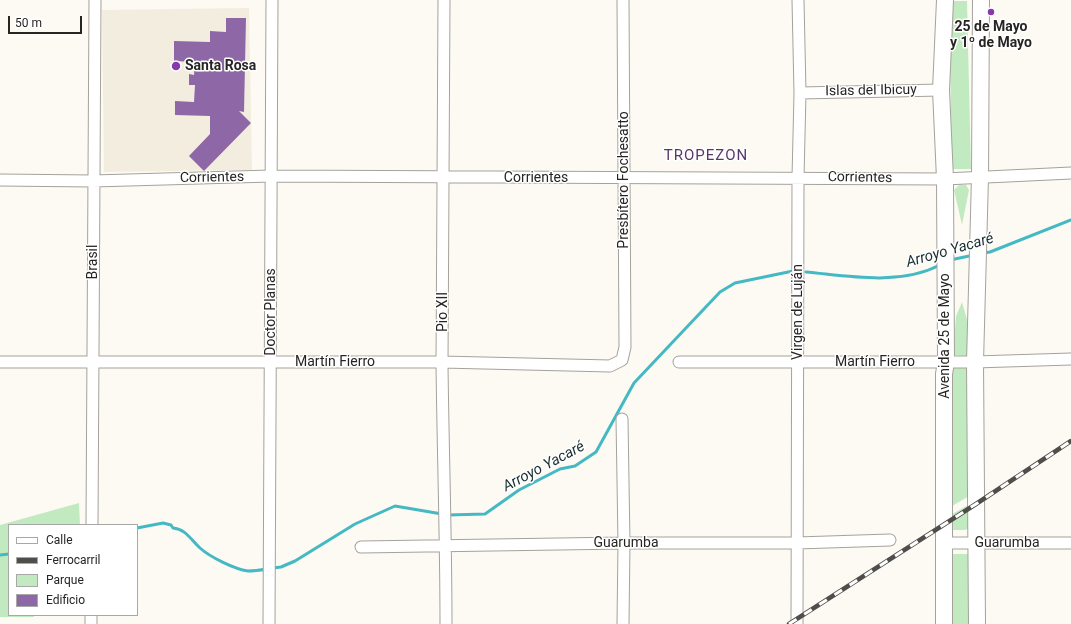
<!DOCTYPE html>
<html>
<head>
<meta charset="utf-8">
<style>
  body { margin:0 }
  #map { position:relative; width:1071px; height:624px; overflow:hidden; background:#fdfaf4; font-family:Roboto,sans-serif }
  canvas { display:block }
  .legend { position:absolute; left:8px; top:524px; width:130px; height:92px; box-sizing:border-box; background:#fff; border:1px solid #a8a8a7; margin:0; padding:5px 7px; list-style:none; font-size:12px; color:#262523 }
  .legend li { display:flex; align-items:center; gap:8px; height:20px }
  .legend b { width:20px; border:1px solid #a8a8a7 }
  .scale { position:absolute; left:8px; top:16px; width:74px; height:18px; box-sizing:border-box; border:2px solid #262523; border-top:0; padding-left:5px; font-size:12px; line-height:14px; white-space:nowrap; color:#262523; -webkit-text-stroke:3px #fff; paint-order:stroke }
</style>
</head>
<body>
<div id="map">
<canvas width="1071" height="624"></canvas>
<ul class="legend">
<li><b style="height:5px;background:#fff"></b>Calle</li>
<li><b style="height:5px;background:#4f4e4b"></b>Ferrocarril</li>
<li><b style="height:11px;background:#c2eac0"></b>Parque</li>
<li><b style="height:11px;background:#8d67a6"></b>Edificio</li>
</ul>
<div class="scale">50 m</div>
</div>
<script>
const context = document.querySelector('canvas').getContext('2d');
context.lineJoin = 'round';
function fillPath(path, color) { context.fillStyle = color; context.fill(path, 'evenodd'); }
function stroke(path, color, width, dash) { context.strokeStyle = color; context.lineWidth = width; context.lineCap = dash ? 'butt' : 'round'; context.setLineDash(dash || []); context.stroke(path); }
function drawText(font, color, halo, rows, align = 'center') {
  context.font = font + ' Roboto,sans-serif'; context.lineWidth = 3; context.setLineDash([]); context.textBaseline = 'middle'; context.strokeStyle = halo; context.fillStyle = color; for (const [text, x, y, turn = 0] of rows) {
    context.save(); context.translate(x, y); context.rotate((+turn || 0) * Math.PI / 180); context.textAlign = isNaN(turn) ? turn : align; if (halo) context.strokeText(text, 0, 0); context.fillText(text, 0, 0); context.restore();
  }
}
const built = new Path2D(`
  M249,8l3,162 -148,2 -2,-162z`);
const green = new Path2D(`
  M949,1h18l4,168h-19z
  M959,185h7l3,5 -7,35 -8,-35z
  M962,302l6,21 2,33 -17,-1 3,-39z
  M948,365h19l2,131 -20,12z
  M79,503l1,22h-71v90h25v2h-34v-92z
  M970,504v24l-5,2h-17l-3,-12z
  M952,554h18v70h-18z`);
const stream = new Path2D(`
  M983,253l7,-1 81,-32
  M950,260l24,-5
  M806,272c43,4 93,14 134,-7
  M448,515l37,-1 34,-24 41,-21 15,-3 21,-14 38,-69 86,-91 15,-9 58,-12
  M137,528l26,-5 8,2 2,3c13,1 18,12 27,20 10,9 34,21 48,23 6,0 13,-1 19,-2
  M0,555l9,-1
  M273,568l8,-1 14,-6 60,-37 40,-18 47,8`);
const building = new Path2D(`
  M226,18h20l-2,94 -5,-1 12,12 -47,48 -15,-15 21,-22v-18l-35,-1v-14l19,1 1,-17h-6v-11l5,1 1,-13 -21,-1v-20l36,1v-11l16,1z`);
const minor = new Path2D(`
  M444,0c0,121 -2,243 -2,364 1,87 4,173 4,260
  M800,93l141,-3
  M0,180l93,1 178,-5 674,3 126,-6
  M0,362h442l168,4 12,-6 3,-13 -2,-347
  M679,362h296l96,-3
  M622,419l2,124 -1,81
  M92,525l3,-525
  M944,543h127
  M361,547l263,-4h173l93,-3
  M91,624v-9
  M269,624l3,-624
  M797,624l1,-446 2,-85 -2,-93`);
const secondary = new Path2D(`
  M944,624v-250l2,-12 -1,-183 -4,-89 4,-90
  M977,624l-2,-262 5,-185 1,-177`);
const rail = new Path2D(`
  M789,624l187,-120 95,-63`);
const markers = [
  [991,12,4,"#883aab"],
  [176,66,5,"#883aab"]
];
const poiNames = [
  ["25 de Mayo",991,27],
  ["y 1º de Mayo",991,43],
  ["Santa Rosa",185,66,"left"]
];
const streetNames = [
  ["Islas del Ibicuy",871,91,-1],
  ["Corrientes",212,178,-1],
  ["Corrientes",536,178],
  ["Corrientes",860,178,1],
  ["Presbítero Fochesatto",624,180,-90],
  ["Brasil",93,262,-90],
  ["Doctor Planas",271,312,-90],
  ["Pio XII",443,312,-90],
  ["Virgen de Luján",798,312,-90],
  ["Avenida 25 de Mayo",945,336,-90],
  ["Martín Fierro",335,362],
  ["Martín Fierro",875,362],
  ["Guarumba",626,543],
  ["Guarumba",1007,543]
];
const neighbourhoodNames = [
  ["TROPEZON",706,156]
];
const waterNames = [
  ["Arroyo Yacaré",950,251,-16],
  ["Arroyo Yacaré",544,467,-28]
];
fillPath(built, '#f3ede0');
fillPath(green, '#c2eac0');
stroke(stream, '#44b9c4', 3);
fillPath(building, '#8d67a6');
stroke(minor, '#a5a29c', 13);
stroke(secondary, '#a5a29c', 18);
stroke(minor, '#fff', 11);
stroke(secondary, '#fff', 16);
stroke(rail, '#4f4e4b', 4.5);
stroke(rail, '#fff', 3, [9]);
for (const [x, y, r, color] of markers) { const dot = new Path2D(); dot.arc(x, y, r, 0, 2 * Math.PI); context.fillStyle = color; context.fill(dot); stroke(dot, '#fff', 1.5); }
drawText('bold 14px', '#262523', '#fff', poiNames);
drawText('14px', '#262523', '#fff', streetNames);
context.letterSpacing = '1px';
drawText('15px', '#5a356d', '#fff', neighbourhoodNames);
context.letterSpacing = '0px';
drawText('italic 15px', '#1a2f31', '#fff', waterNames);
</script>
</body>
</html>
